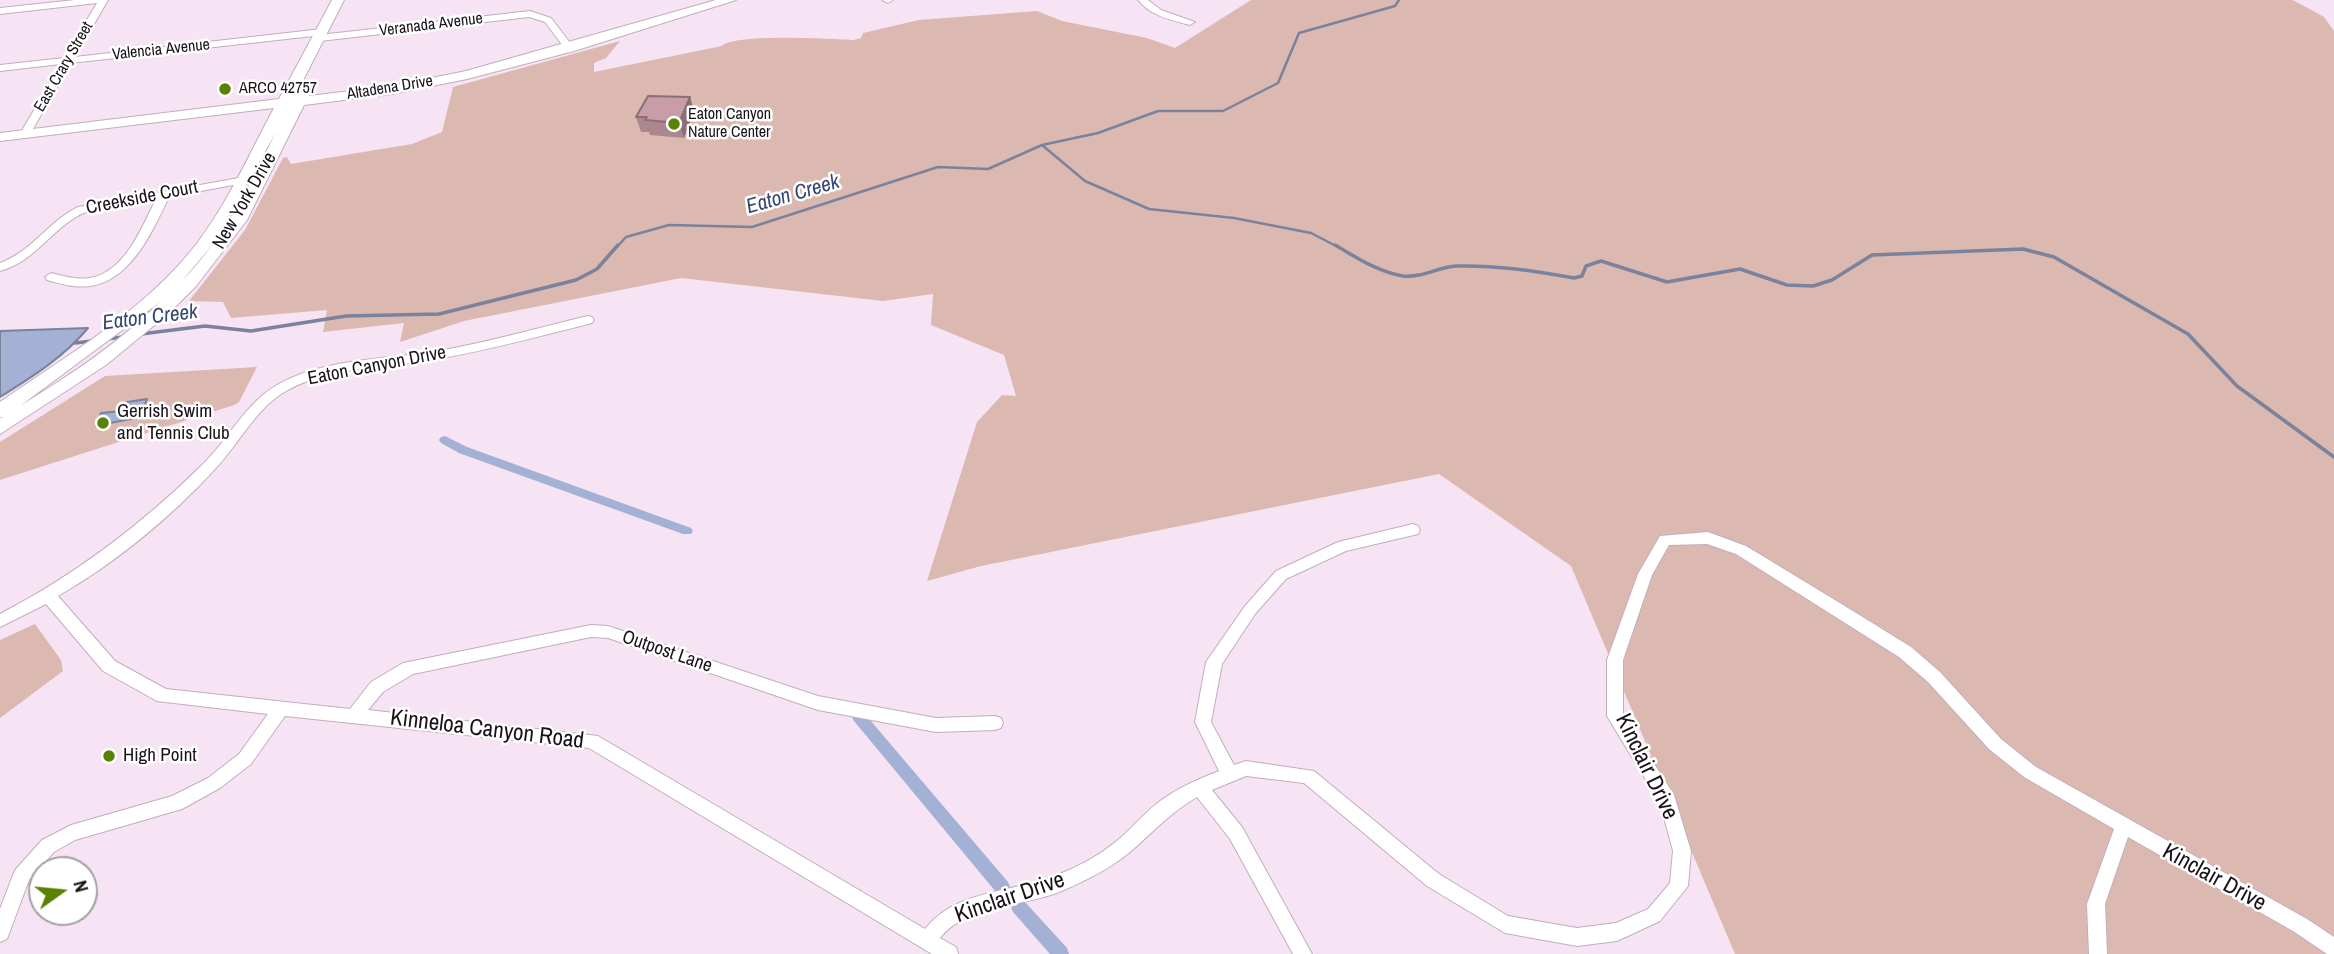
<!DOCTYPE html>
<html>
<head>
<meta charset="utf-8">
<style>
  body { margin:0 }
  #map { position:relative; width:2334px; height:954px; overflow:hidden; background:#f6e3f3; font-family:"Archivo Narrow",sans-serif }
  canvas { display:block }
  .north { position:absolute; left:28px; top:856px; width:70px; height:70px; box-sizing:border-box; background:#fff; border:2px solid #a3a1a3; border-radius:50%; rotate:75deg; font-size:19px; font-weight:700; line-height:28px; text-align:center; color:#191319 }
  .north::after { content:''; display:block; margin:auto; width:24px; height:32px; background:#598104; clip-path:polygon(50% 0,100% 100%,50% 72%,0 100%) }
</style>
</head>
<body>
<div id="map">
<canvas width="2334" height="954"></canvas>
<div class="north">N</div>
</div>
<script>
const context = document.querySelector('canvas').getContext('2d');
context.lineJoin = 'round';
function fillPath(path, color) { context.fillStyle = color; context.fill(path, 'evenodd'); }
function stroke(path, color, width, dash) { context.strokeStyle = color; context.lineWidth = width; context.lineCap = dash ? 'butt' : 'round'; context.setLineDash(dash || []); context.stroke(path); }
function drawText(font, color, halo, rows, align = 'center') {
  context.font = font + ' "Archivo Narrow",sans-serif'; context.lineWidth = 5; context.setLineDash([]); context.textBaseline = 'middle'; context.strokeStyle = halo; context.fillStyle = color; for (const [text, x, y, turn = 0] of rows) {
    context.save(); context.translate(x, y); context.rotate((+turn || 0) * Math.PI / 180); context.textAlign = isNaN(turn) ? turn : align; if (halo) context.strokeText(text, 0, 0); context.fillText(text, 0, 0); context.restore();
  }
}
const green = new Path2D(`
  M1251,0h1042l31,17 10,14v923h-599l-164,-388 -132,-92 -458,92 -54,15 50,-159 25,-27 14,1 -12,-41 -73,-30 2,-31 -50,7 -202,-23 -217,43 -64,21 4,-19 -81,9 4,-22 -96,8 -8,-16 -34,-1 56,-71 38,-72 4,-1 4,7 121,-20 30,-12 11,-45 167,-46 -14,17 -12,5v9l128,-26c13,-13 109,-7 132,-6l7,-2 2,-5 56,-13 118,-9 25,10 85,17 28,10z
  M257,367l-18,35 -5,3 -234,75v-38l105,-66z
  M35,624l26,36 2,11 -63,47v-78z`);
const water = new Path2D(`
  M88,328c-24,29 -56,49 -88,69v-66z
  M147,399l-7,18 -44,9 5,-13 22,-2 4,-9z`);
const streamFar1 = new Path2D(`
  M1042,145l43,36 64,28 85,9 77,15 27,14
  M617,247l9,-10 43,-12 83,2 186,-60 50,2 54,-24 56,-12 60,-22h65l55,-28 21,-50 96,-27 4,-6`);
const stream = new Path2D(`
  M1335,245c21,12 43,27 68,31 19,2 35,-9 53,-10 40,-1 79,5 118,12l8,-2 4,-10 15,-5 66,21 73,-13 47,16 26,1 19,-6 40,-25 151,-6 31,8 134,77 49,52 97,71
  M141,334l64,-8 46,5 95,-15 93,-2 137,-34 21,-11 21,-24
  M106,339l17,-2
  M75,343l17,-2`);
const canal = new Path2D(`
  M445,436l22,11 224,81 2,3 -2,3h-8l-224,-81 -18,-10 -2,-3 2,-3z
  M859,711l5,2 144,169 2,5 -2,5 -6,2 -6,-2 -142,-171 -2,-4 2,-4z
  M1019,899l6,3 42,46 2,6h-19l-37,-42 -2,-5 2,-5z`);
const street = new Path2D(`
  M75,0h33l-33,57 247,-28 5,3 -5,3 -251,28 -41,71 -5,3 -4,-1 -1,-2 41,-70 -61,7v-6l64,-7 33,-55 -97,11v-6z
  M882,0h11l-5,3z
  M1138,0h10l13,10 34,12 -5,3c-19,-5 -39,-9 -52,-25z
  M530,11l21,7 23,30 -2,2h-6l-21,-28 -16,-5 -209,24 -5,-3 5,-3z
  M261,174l5,3 -1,2 -96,18c-19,39 -43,96 -96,89 -9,-1 -18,-4 -26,-6l-2,-3 6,-4c13,3 25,7 39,5 35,-6 52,-51 66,-79 -23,4 -61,6 -80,18 -28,17 -43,45 -76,54v-8c31,-11 49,-42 78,-56z
  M588,316l4,1 2,3 -2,3c-51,13 -103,27 -155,36 -49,9 -107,7 -151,32 -31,18 -47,53 -71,78 -45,49 -100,94 -157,127l57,65 51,28 184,20 21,-27 32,-19 188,-38 17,1 210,70 118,22 59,-2 6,2 2,5 -2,5 -6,2 -59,2 -118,-22 -210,-72 -17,-1 -178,37 -30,18 -15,18 230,26 327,193c31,-40 88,-36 132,-54 21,-8 43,-20 61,-35 16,-13 30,-32 48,-43 16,-11 35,-19 53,-26l-24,-49 11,-60 39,-56 31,-35 62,-29 75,-18 5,2 2,4 -2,4 -72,17 -60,28 -31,35 -33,50 -11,58 23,43 12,-4 68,10 125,103 69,42 69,12 39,-5 32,-14 22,-26 3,-32 -13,-48 -53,-87v-56l31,-86 22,-38 48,-4 38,14 102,62 63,39 29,25 61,67 35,28 271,152 27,18v17h-7l-34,-23 -165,-94 -23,67 2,50h-18l-2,-50 27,-75 -90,-52 -35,-28 -61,-67 -29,-25 -163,-103 -29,-10 -38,1 -17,30 -29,85v55l51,80 17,56 -3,35 -28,35 -43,20 -40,5 -72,-13 -78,-47 -123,-103 -58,-7 -34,14 30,37 70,127h-19l-63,-115 -33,-42c-26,15 -45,36 -67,55 -19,16 -43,28 -66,38 -37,17 -98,14 -124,48l16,9 2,7h-26l-343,-206 -304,-32 -34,48 -31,24 -38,21 -107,31 -21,12 -25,28 -22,59 -7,3v-33l13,-34 3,-6 26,-29 29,-15 101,-29 36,-18 31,-24 29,-40 -111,-13 -54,-30 -57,-67 -46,23v-13c75,-39 141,-89 201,-148 27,-25 43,-62 76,-81 47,-27 108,-25 161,-34 50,-9 100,-23 150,-35z`);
const secondary = new Path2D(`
  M332,0h12l-50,98 5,-9 5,-1 7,4 -2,4 83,-10 74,-15 250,-71h20l-162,51 -107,28 -75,15 -88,11 -57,115 -51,66 -28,28 -62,51 -106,69v-16l3,-1h-3v-15c69,-48 146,-92 198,-160 30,-40 52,-89 76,-134l-274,33v-8l279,-34zM276,132c-27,55 -52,106 -95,150l32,-38zM160,302c-41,41 -91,74 -140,104z`);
const wall = new Path2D(`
  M690,97l4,15 -10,26 -34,-3 -1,-3h-8l-5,-15z`);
const shadedWall = new Path2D(`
  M690,97l4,15 -10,26 -5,-15z`);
const building = new Path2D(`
  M648,96l42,1 -11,26 -34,-3 2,-3h-11z`);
const markers = [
  [225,89,7,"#598104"],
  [674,124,7,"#598104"],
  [103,423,7,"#598104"],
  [109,756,7,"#598104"]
];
const farStreetnames = [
  ["Veranada Avenue",431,25,-7],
  ["Valencia Avenue",161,50,-6],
  ["East Crary Street",64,67,-60],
  ["Altadena Drive",390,88,-9]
];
const farPoinames = [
  ["ARCO 42757",239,89],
  ["Eaton Canyon",688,115],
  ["Nature Center",688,133]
];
const streetNames = [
  ["Creekside Court",142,198,-11],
  ["New York Drive",245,201,-60],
  ["Eaton Canyon Drive",377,366,-11],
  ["Outpost Lane",667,652,19]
];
const poiNames = [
  ["Gerrish Swim",117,412],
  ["and Tennis Club",117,434],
  ["High Point",123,756]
];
const waterNames = [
  ["Eaton Creek",793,195,-16],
  ["Eaton Creek",150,318,-7]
];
const nearStreetnames = [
  ["Kinneloa Canyon Road",487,730,7],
  ["Kinclair Drive",1646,767,64],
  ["Kinclair Drive",2214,878,29],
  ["Kinclair Drive",1010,898,-19]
];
fillPath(green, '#dbb9b1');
fillPath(water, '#a3b1d4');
stroke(water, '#7a829c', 2);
stroke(streamFar1, '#7a829c', 2.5);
stroke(stream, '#7a829c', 3.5);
fillPath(canal, '#a3b1d4');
stroke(street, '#c0aebd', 2);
stroke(secondary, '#c0aebd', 2);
fillPath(street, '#fff');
fillPath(secondary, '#fff');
fillPath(wall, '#ac8790');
fillPath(shadedWall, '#8c6e76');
fillPath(building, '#c89da8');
stroke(building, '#8c6e76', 2);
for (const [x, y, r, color] of markers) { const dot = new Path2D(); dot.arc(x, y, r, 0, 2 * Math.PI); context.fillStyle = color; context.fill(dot); stroke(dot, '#fff', 2.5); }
drawText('16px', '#191319', '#fff', farStreetnames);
drawText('16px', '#191319', '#fff', farPoinames, 'left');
drawText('19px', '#191319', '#fff', streetNames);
drawText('19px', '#191319', '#fff', poiNames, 'left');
drawText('italic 21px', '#354675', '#fff', waterNames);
drawText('23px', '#191319', '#fff', nearStreetnames);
</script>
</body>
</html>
